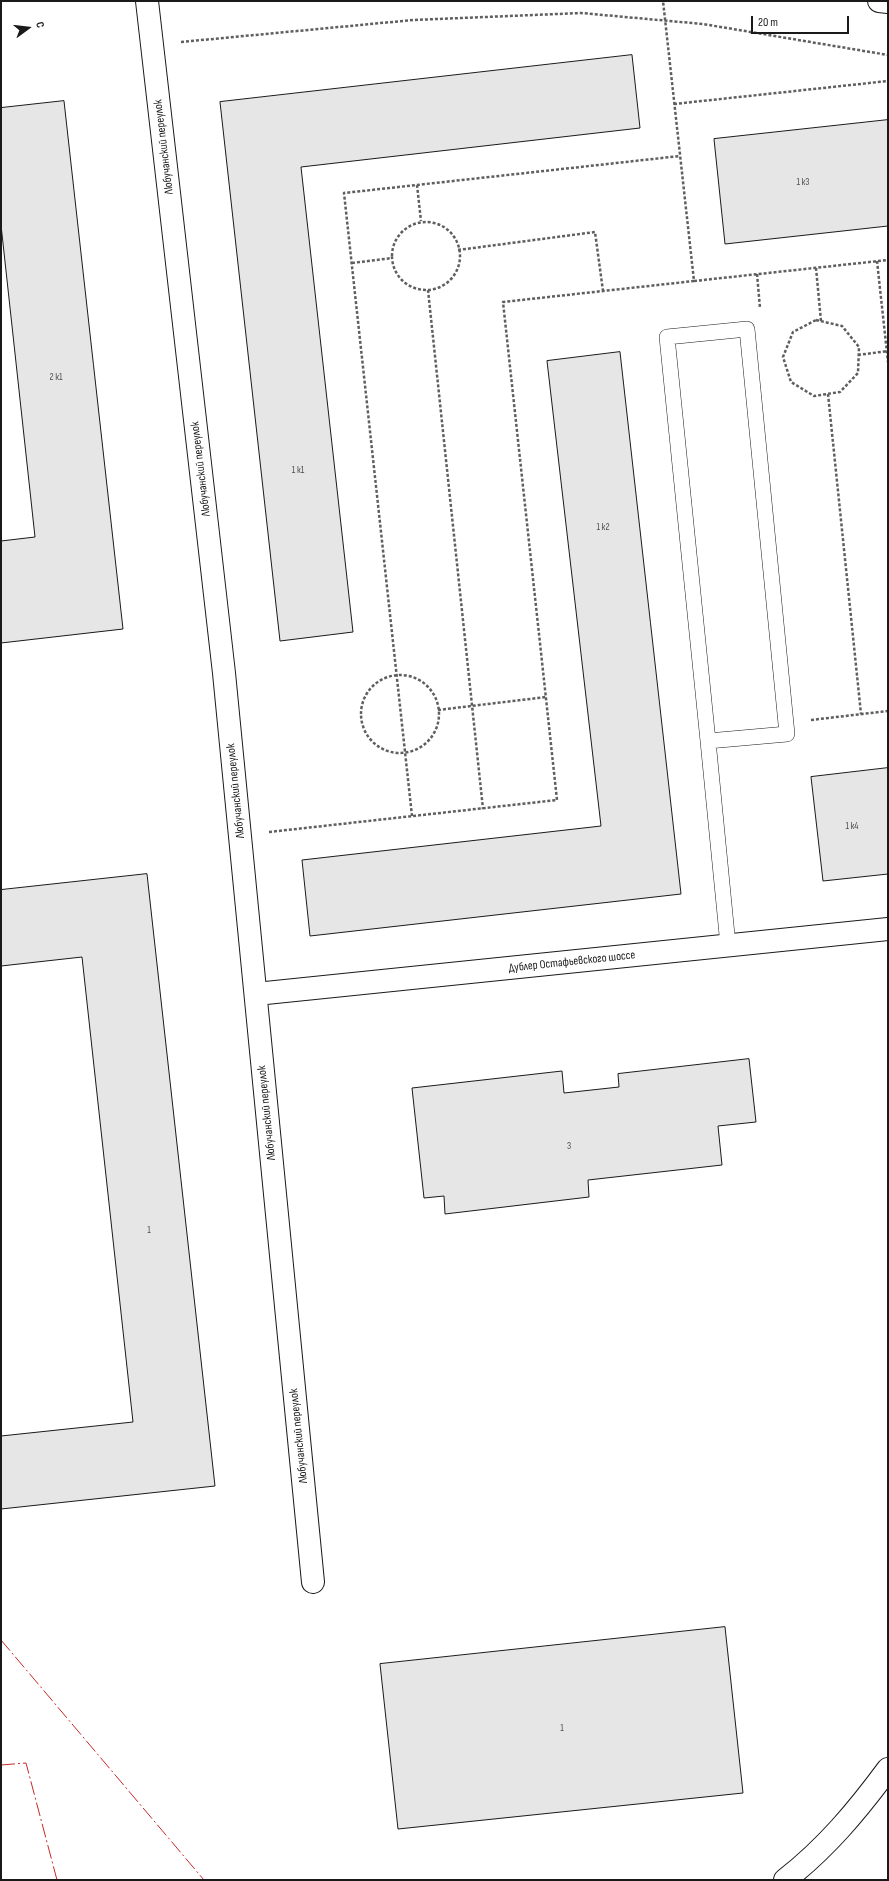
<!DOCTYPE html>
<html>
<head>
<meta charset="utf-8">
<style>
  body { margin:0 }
  #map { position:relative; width:889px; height:1881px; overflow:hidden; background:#fff; font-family:"Sofia Sans Condensed",sans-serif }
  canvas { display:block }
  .frame { position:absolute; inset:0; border:2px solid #1a1a1a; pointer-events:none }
  .north { position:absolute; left:8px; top:8px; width:40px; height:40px; -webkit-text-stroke:3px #fff; paint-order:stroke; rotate:75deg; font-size:11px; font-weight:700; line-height:16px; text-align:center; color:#1a1a1a }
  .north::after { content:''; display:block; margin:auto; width:14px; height:18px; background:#1a1a1a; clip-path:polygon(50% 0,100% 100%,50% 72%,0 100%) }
  .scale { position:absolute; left:751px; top:16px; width:98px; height:18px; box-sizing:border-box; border:2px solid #1a1a1a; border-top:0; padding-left:5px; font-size:12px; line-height:14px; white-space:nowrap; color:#1a1a1a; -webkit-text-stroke:3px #fff; paint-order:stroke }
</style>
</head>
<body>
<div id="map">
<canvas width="889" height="1881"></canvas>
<div class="frame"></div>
<div class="north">С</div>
<div class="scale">20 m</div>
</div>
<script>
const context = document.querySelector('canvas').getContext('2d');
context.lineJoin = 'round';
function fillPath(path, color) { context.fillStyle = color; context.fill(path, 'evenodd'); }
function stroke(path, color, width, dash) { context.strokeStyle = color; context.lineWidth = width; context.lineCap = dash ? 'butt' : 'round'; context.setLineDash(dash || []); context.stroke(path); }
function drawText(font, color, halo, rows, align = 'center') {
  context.font = font + ' "Sofia Sans Condensed",sans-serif'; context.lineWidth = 3; context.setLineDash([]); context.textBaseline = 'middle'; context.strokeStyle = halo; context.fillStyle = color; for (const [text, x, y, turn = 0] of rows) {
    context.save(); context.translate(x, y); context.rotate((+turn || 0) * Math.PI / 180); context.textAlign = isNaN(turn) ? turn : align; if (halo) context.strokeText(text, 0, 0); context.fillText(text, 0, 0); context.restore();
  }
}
const building = new Path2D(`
  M632,55l8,73 -339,39 52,465 -73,9 -60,-539z
  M64,101l59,528 -122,14v-102l34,-4 -34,-312v-117z
  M888,120v106l-163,18 -11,-105z
  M620,352l61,542 -371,42 -8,-76 299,-34 -54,-465z
  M888,768v106l-65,7 -12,-104z
  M147,874l68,612 -214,23v-73l132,-14 -51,-465 -81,9v-76z
  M749,1059l7,63 -38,4 4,39 -134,15 1,17 -144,17 -1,-18 -20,2 -12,-110 150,-17 2,22 55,-6 -1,-13z
  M725,1627l18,166 -345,36 -18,-165z`);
const path = new Path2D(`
  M181,42l232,-22 168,-7 122,11 185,31
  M674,104l214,-23
  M417,185l4,36
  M392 256a34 34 0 1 1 68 0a34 34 0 1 1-68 0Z
  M458,250l137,-18 8,59
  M877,261l11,101
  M352,263l40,-5
  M816,268l5,53
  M757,274l3,34
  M694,281l194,-21
  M428,290l55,519
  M816,320l26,6 17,21 -1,26 -18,19 -26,4 -23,-14 -8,-25 10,-25z
  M858,355l30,-4
  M828,394l33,320
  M361 714a39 39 0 1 1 78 0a39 39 0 1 1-78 0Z
  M438,710l108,-13
  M811,720l77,-9
  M412,816l-68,-623 336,-37
  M269,832l288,-32 -54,-498 191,-21 -31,-280`);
const service = new Path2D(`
  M708,741l-41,-404 80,-8 40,405 -79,7 20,204`);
const minor = new Path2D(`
  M147,1l77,672 89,909
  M879,1l9,1
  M256,994l632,-65
  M785,1880c41,-32 72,-69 103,-111`);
const power = new Path2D(`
  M1,1640l203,240
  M1,1765l25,-2 31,117`);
const numberNames = [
  ["1 к3",803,182],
  ["2 к1",56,377],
  ["1 к1",298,470],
  ["1 к2",603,527],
  ["1 к4",852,826],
  ["3",569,1146],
  ["1",149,1230],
  ["1",562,1728]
];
const streetNames = [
  ["Любучанский переулок",164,147,-97],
  ["Любучанский переулок",201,469,-97],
  ["Любучанский переулок",236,791,-96],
  ["Дублер Остафьевского шоссе",572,962,-6],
  ["Любучанский переулок",267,1113,-96],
  ["Любучанский переулок",299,1436,-96]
];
fillPath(building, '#e6e6e6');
stroke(building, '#1a1a1a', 1);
stroke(service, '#1a1a1a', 16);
stroke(minor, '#1a1a1a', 24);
stroke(path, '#5f5f5f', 2.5, [3, 2]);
stroke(service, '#fff', 15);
stroke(minor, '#fff', 22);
stroke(power, '#c62828', 1, [14, 3, 2, 3]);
drawText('10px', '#4d4d4d', null, numberNames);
drawText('12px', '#1a1a1a', '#fff', streetNames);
</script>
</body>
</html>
